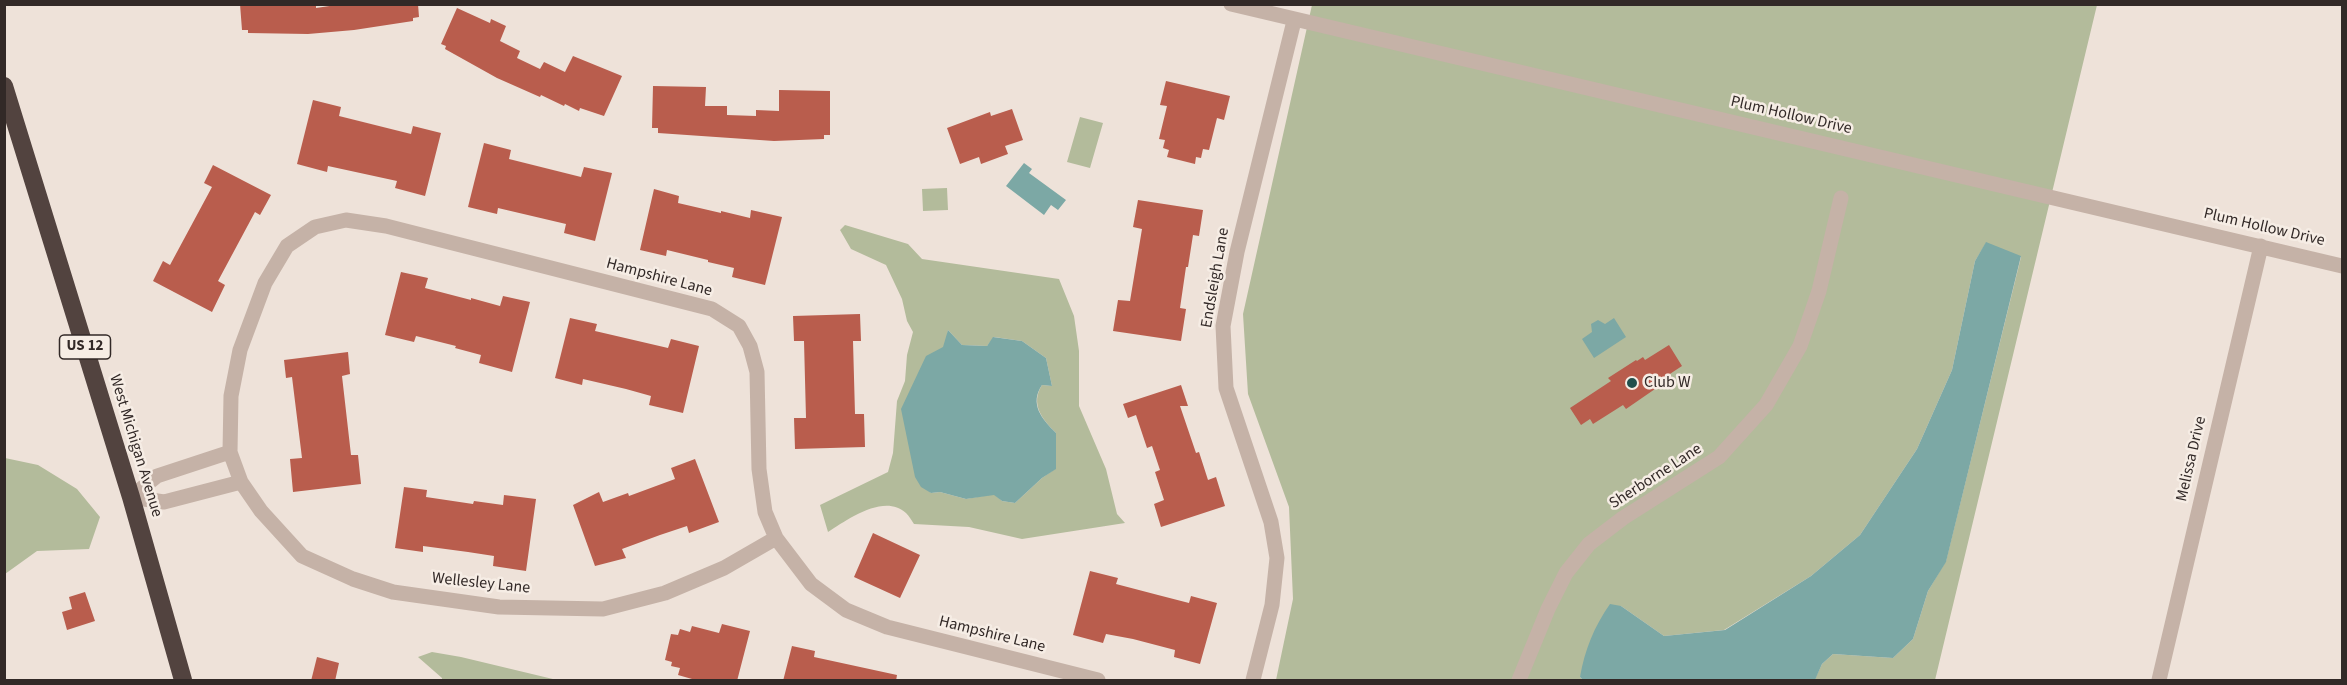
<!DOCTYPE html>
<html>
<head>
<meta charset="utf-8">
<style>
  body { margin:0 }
  #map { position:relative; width:2347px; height:685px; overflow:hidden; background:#eee2d9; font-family:"Source Sans 3",sans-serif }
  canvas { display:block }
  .frame { position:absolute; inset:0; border:6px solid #322927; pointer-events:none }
</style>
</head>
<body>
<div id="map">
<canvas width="2347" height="685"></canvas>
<div class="frame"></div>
</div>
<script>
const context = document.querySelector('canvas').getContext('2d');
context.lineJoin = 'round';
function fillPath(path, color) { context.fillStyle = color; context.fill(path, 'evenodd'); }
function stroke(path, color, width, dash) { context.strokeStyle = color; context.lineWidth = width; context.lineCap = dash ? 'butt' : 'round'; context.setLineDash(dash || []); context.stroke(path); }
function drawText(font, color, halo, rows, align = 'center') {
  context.font = font + ' "Source Sans 3",sans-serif'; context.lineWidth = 5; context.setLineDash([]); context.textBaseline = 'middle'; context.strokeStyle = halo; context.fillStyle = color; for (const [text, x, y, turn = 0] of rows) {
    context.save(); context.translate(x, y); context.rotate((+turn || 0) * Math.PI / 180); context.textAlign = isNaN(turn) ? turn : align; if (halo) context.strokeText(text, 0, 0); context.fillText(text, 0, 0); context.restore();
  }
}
const green = new Path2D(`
  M1312,5h785l-162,675 -120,-1 7,-15 11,-10 60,4 20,-19 15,-48 18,-30 75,-304 -35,-14 -11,18 -23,109 -35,79 -57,86 -49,41 -87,54 -60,6 -43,-30 -41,71 3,3h-307l17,-81 -4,-92 -41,-113 -5,-80z
  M1080,117l23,6 -13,45 -23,-6z
  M947,188l1,22 -25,1 -1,-22z
  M845,225l63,19 14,15 137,20 15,37 5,35v55l27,63 11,45 8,9 -103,16 -53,-12 -55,-3c-2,-3 -5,-8 -8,-11 -22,-20 -59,7 -78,19l-8,-27 68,-33 5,-19 4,-52 8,-20 2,-26 6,-23 -6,-11 -5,-22 -16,-34 -35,-16 -11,-19zM948,330l14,15 25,1 7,-9 28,4 24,17 6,28 -10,-1c-12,19 0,34 14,48l-1,36 -13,9 -27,25 -13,-2 -8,-7 -28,5 -26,-7 -9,1 -4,-4z
  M5,458l33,7 39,24 23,28 -11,32 -52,2 -32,23z
  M432,652l29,5 96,23h-115v-2l-24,-21z`);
const water = new Path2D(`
  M1024,163l8,6 -3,4 37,27 -8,10 -7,-5 -7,10 -38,-29z
  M1986,242l35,14 -75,306 -18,29 -15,48 -20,19 -60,-4 -11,10 -7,16h-232l-3,-3c5,-28 14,-50 30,-73l11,2 43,30 61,-6 86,-54 49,-41 57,-86 35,-79 23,-109z
  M1614,318l12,19 -32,21 -12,-19 10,-7 -1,-8 7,-4 7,4z
  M948,330l14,15 25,1 6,-9 29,4 24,17 6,28 -10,-1c-13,19 0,34 14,48v36l-14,9 -27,25 -13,-2 -8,-6 -28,4 -26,-7 -9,1 -10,-6 -6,-10 -14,-68 25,-53 17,-9z`);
const building = new Path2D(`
  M240,4h76v4l27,-4h75l1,13 -6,1v3l-59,9 -46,4 -60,-1v-3h-6z
  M457,8l33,15 1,-4 15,7 -6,15 20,10 -3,7 23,11 4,-7 21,10 8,-16 49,20 -18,40 -24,-8 -1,3 -14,-7 -1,2 -23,-11 -1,2 -43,-19 -52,-29 1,-3 -5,-2z
  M1166,81l64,15 -6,24 -7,-2 -8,32 -6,-1 -2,9 -5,-1 -1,7 -28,-7 2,-7 -6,-2 2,-8 -6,-1 8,-33 -7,-1z
  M653,86l53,1 -1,19h22v9l29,1v-6l23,1v-21l51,1v44h-6v4l-50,2 -116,-8v-5h-6z
  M313,100l28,7 -2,9 72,18 2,-8 28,7 -16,63 -30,-8 2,-7 -69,-15 -1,6 -30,-8z
  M1012,109l11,31 -18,6 3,8 -27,10 -2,-7 -19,7 -13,-36 43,-16 1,4z
  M484,143l27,7 -2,9 72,18 3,-10 28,6 -17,68 -31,-8 2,-9 -68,-16 -1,6 -29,-7z
  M213,165l58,30 -11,20 -5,-3 -37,69 7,4 -13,27 -59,-31 10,-20 7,4 42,-78 -8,-4z
  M654,189l25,7 -1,7 43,10v-2l29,7 1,-8 31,7 -17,68 -33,-8 2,-9 -26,-6v-2l-41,-10 -1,6 -26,-6z
  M1138,200l65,10 -4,26 -6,-1 -5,32h-2l-6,41 6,1 -5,32 -68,-10 5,-31 12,1 12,-72 -9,-2z
  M401,272l27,6 -3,10 46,12v-2l29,8 3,-10 27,6 -18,70 -33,-9 2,-8 -26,-7 1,-2 -40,-10 -2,6 -29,-7z
  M860,314l1,27h-8l2,73h9l1,33 -70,2 -1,-31h12l-2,-77h-10l-1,-25z
  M570,318l27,6 -2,7 73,17 3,-9 28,7 -16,67 -34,-8 2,-9 -25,-7 -43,-10 -1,6 -27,-7z
  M1669,345l13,21 -29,19 2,4 -29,20 -3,-4 -30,19 -3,-5 -9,6 -11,-17 41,-27 -3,-3 28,-18 1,1 6,-4 2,3z
  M348,352l2,22 -8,2 9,79h7l3,29 -68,8 -3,-33 12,-1 -10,-81 -6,1 -2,-18z
  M1181,385l7,21h-8l16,47 3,-1 9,28 8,-3 9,29 -64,21 -7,-23 10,-4 -9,-28 5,-2 -8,-24 -5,2 -11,-33 -8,3 -5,-14z
  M695,459l24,63 -30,11 -2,-7 -27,9 -38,14 4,9 -31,8 -22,-61 26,-13 4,10 25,-9 1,3 46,-17 -4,-11z
  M404,487l23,3 -1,7 47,7 1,-3 29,4 1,-10 32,4 -10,72 -33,-5 1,-10 -26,-4 -45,-6v6l-28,-4z
  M873,533l47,22 -20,43 -46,-21z
  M1090,571l28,7 -2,6 42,11 31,8 2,-7 26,7 -17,61 -26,-7 1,-7 -42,-11 -27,-5 -3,9 -30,-8z
  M85,592l10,29 -28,9 -5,-18 10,-3 -3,-12z
  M722,624l28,7 -13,50h-38l-21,-6 2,-7 -9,-2 1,-4 -7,-2 6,-26 7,1 2,-6 10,3 2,-6 27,7z
  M792,646l23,5 -1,6 83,18 -1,6h-113z
  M317,657l22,6 -4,18h-24z`);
const street = new Path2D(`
  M1231,4l1111,262
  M131,497l33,5 77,-20
  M131,497l26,-21 73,-24
  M776,538l-52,30 -59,25 -62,16 -104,-2 -106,-15 -40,-13 -51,-23 -41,-45 -20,-29 -11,-30 1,-56 9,-46 25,-67 22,-37 28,-19 31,-7 40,6 326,83 27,17 11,20 7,26 2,97 6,43 11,26 35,46 35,26 41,17 211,53
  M1253,680l19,-75 5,-47 -6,-36 -45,-134 -3,-62 14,-74 57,-231
  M1519,680l29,-71 18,-36 23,-29 34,-26 96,-61 47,-52 34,-59 19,-55 22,-93
  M2159,680l102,-434`);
const highway = new Path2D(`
  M4,86l127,411 52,183`);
const markers = [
  [1632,383,6,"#214f4d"]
];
const shields = [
  [85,347,51]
];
const shieldNames = [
  ["US 12",85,347]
];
const streetNames = [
  ["Plum Hollow Drive",1791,116,13],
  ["Plum Hollow Drive",2264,228,13],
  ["Hampshire Lane",659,278,15],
  ["Endsleigh Lane",1216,278,-80],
  ["West Michigan Avenue",135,446,73],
  ["Melissa Drive",2192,459,-77],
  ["Sherborne Lane",1656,477,-33],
  ["Wellesley Lane",481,584,6],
  ["Hampshire Lane",992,635,14]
];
const poiNames = [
  ["Club W",1644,383]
];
fillPath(green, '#b3bb9b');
fillPath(water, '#7ca8a5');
fillPath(building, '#b95d4d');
stroke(street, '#c5b2a7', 15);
stroke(highway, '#52433f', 18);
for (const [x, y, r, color] of markers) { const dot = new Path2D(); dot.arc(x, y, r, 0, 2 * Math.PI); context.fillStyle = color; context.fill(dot); stroke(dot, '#f6ede5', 2); }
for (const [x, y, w] of shields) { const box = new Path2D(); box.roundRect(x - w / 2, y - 12, w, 24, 4.5); context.fillStyle = '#f6ede5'; context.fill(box); stroke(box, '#322927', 1.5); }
drawText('bold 15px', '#322927', null, shieldNames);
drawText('16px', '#322927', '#f6ede5', streetNames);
drawText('16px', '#322927', '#f6ede5', poiNames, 'left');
</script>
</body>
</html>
